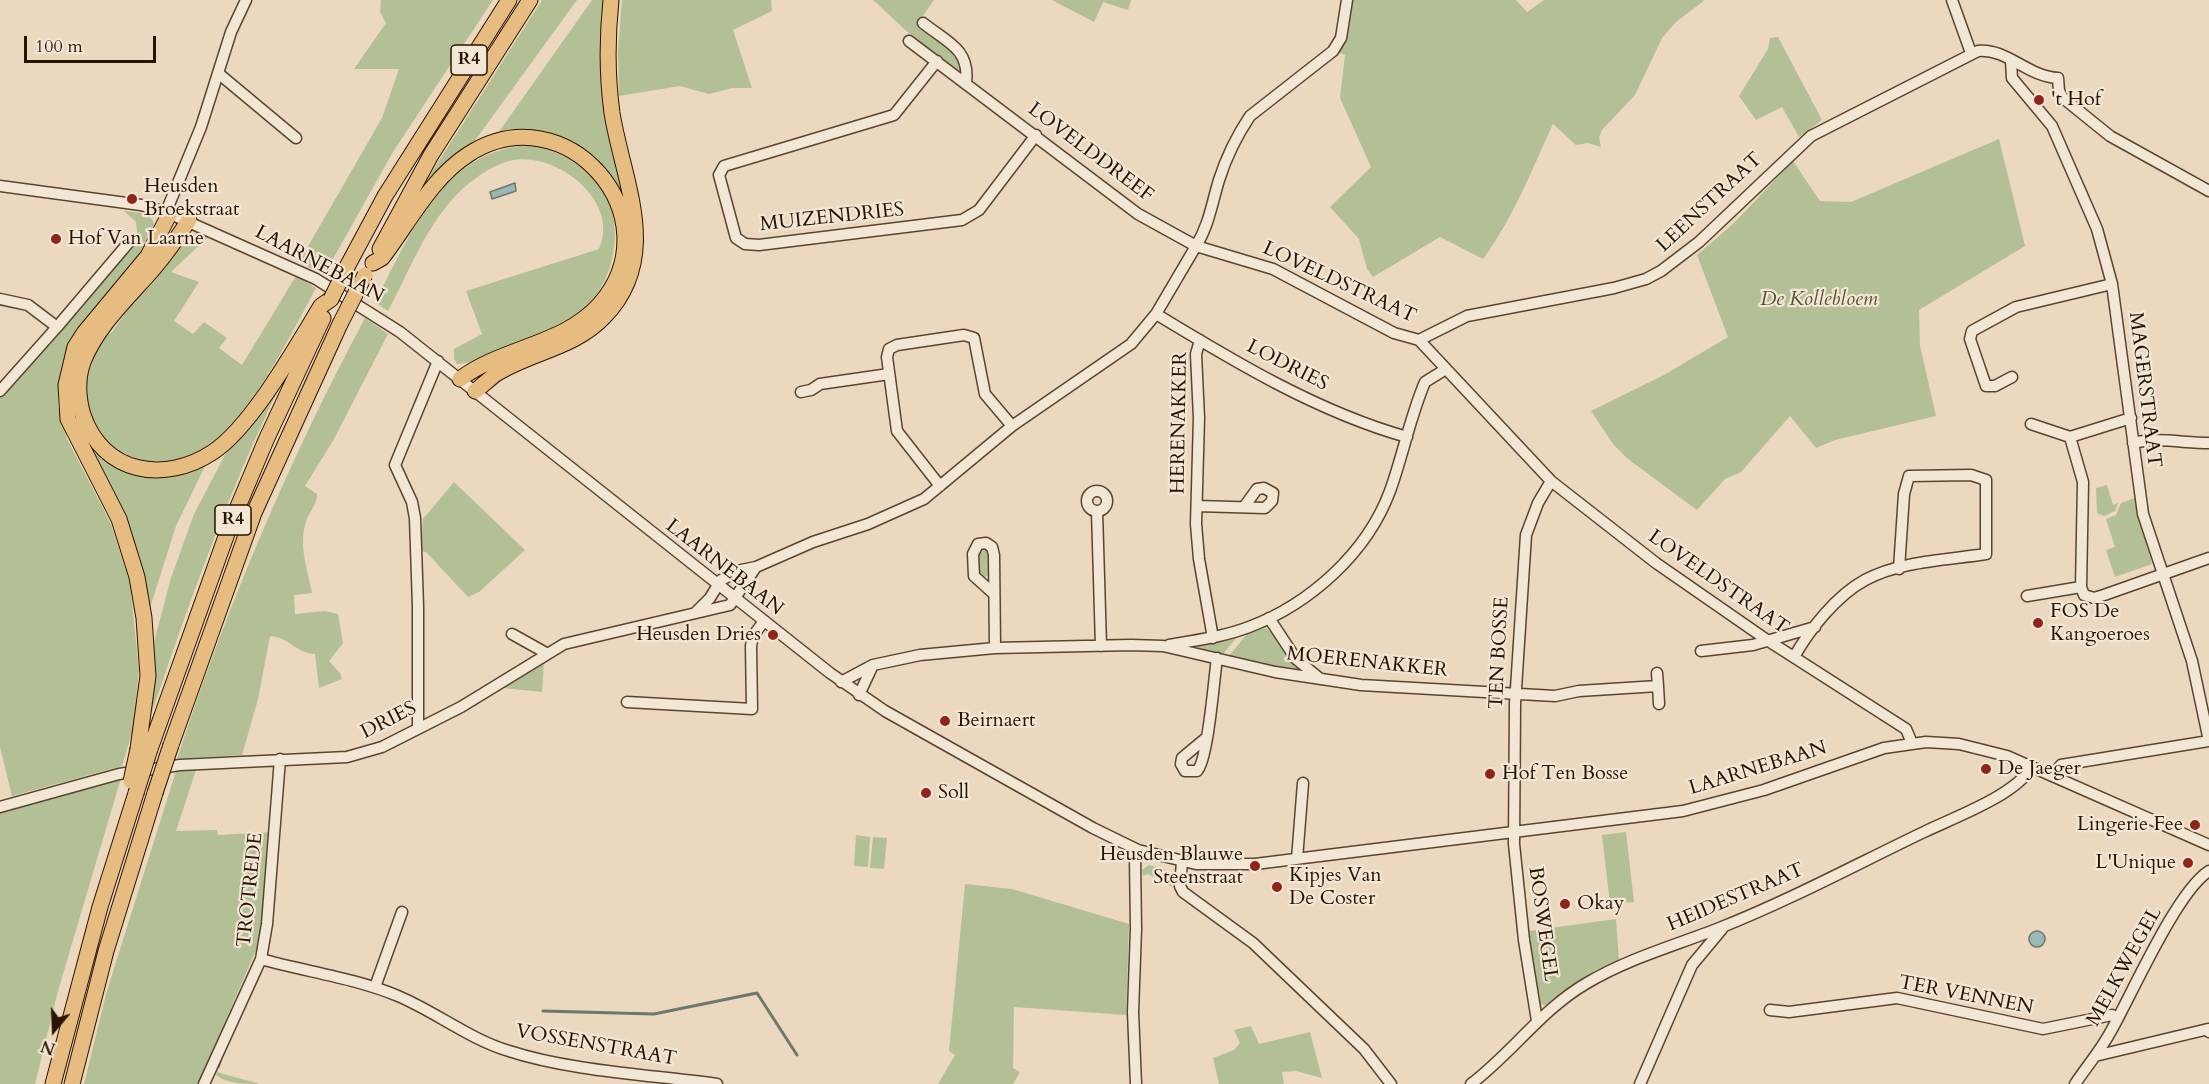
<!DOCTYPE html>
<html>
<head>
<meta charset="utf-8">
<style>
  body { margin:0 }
  #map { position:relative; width:2209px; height:1084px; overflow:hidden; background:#ebd8bf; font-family:Cardo,serif }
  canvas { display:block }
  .north { position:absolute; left:24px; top:1000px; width:60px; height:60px; -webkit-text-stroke:4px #f2e6d5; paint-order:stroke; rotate:199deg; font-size:16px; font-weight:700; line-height:24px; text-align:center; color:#291301 }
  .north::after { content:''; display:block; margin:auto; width:21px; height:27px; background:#291301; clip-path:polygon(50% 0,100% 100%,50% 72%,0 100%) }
  .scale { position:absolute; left:24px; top:36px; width:132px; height:27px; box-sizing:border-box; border:3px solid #291301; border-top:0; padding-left:8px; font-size:18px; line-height:21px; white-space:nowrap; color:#291301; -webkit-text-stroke:4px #f2e6d5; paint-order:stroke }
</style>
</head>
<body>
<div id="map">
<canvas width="2209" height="1084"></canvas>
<div class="north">N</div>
<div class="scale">100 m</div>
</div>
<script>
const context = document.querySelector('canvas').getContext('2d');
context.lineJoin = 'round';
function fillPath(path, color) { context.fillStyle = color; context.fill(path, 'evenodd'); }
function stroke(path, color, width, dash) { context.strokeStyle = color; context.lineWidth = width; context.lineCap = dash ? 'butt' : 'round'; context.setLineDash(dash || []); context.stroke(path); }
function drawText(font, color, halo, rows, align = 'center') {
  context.font = font + ' Cardo,serif'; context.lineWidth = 4.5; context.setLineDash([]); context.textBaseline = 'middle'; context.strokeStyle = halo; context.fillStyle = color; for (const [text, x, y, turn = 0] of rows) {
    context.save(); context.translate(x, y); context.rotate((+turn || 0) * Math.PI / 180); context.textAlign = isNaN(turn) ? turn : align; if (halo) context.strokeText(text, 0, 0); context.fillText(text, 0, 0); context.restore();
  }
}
const green = new Path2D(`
  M381,0h112l-100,152 -69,123 -25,-13 83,-144 17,-49h-45l32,-46 -6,-11z
  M542,0h35l-106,146 -49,48 -3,-2z
  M592,0h14l24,212 -29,-46 -25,-20 -80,-10z
  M622,0h149l1,11 -39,19 19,58h-20l-23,6 -29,-8 -61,10 -1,-46z
  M873,0h61l-16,23 42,32 3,20 -49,-37z
  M1052,0h79l-3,10 -25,-8 -9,20z
  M1351,0h165l11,12 17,-12h161l-29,22 -14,16 -27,57 -33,35 -3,7 2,10 -13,-4 -12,2 -23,-21c-21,45 -40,95 -70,135l-43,-22 -67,40 -6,-8 -8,-30 -29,-32 41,-40 -31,-69 5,-43 -8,-3z
  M1778,37l44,83 -23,17 -17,-30 -26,13 -17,-24 29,-47 2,-11z
  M1999,139l26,107 -106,64 1,36 16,70 -101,24 -19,8 -26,-32 -49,56 -16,7 -28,31 -69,-51 -15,-15 -22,-33 73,-36 64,-38 -31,-82 37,-32 59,-62 27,40 31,1z
  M530,145c60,12 98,56 81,119 -4,14 -14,33 -25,43 -19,16 -47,25 -69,36 -19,8 -39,20 -60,21l-3,-5v-10l28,-15 -16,-43 133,-42c22,-48 -44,-100 -90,-88 -11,3 -24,10 -33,17 -44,31 -64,88 -88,133l-13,-9c36,-68 67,-152 155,-157z
  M124,211c23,2 35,3 29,29l-80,96 -15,53v16l9,34 44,85 19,59 9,88 -6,58 -11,37 -110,30 -12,-49v-351l134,-156 3,-8 -1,-10z
  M196,233l12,4 -37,35 28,10 -25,39 19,13 11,-12 23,16 -8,10 23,17 54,-89 20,12c-25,46 -66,132 -114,161 -65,39 -136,-18 -110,-89 2,-7 7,-20 13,-24 2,-2 5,-2 7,-4l31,-45 46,-51z
  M365,318l23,16 -54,105 -29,47 12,8c1,10 -10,20 -12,31 -6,24 3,45 7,68l-18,2 1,19 30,-3 13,3 5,29 -14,18 11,12 2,6 -23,9 -4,-34c-19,-1 -25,-16 -45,-18l-12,63 -16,56 -65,4c50,-153 112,-299 188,-441z
  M101,324l-25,81 49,64 83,-9 -32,66 -28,88 -77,-207z
  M281,384c-54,110 -94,225 -133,340l3,-71 20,-75 23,-64 32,-61z
  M454,482l71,68 -46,42 -11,5 -42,-45 -5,-1 2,-32z
  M2107,485l6,20 5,-2 -3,8 -11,5 -7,-3 -1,-25z
  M2135,498l17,66 -37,13 -9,-27 9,-3 -9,-28 10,-4 5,-12z
  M985,547l4,5v23l-7,3 -5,-5 1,-24z
  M1265,628c12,5 20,29 33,39l-1,4 -69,-14 20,-24z
  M1238,636l-16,19 -25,-8 1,-1z
  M544,662l-2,30 -39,-4 -1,-2z
  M177,768l19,2 -20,61 41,-1 1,5 53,-3 -12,111 -61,141h-114l22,-90z
  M121,778l-63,213 -23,93h-35v-274z
  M1626,832l8,70 -24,2 -8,-69z
  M856,835l14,2 -2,30 -14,-1z
  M873,837l14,1 -3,31 -14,-1z
  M1149,865l17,5 6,5v12l-24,-13 -5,2 -1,-6z
  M965,884l47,5 117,35 -3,91 -112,-8 -1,61 7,4 -7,12h-75l17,-29 -6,-4z
  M1616,919l3,41 -25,11 -46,35 -8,-2 -11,-73z
  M1251,1026l8,18 51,-12 12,46 -26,-7 -14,1 2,12h-65l-6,-26 21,-8 6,-7 -6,-13z
  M217,1071l3,2 40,11c-15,0 -33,0 -44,-9z`);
const water = new Path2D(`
  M515,183l1,8 -24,8 -2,-7z
  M2029 939a8 8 0 1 1 16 0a8 8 0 1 1-16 0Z`);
const stream = new Path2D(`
  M543,1011l111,3 103,-21 40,62
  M218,1067l3,-9`);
const minor = new Path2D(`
  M1952,0l19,53
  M923,23c24,19 47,26 43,59
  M909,41l229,173 58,32c13,-21 16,-43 23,-66 7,-22 19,-46 31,-64l83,-65 8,-13 6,-38
  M937,61l-43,54 -170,51 -5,9 17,63 9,6 14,1 203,-25 17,-10 57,-75
  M2011,61l1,17 40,48 45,103 15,55 31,230 49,147 17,80 -148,24 -9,11
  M218,73l78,65
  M0,186l141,19 25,7 150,67 84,53 430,341 55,38 208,117 45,22 58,14h59l428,-53 81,-21 120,-42 42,-6 33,2 48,12 202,89
  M166,212l35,-85 30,-95 15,-32
  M0,299l28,6 29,22 73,-86
  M1156,314c79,48 162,98 251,123
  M1200,340l-4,14 3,64 -3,106 3,35 14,79
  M1419,340l48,-24 147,-28 32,-9 15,-8 38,-29 112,-106 167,-85c29,-3 50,26 80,27l1,13 4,7 47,38 99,55
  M2012,377l-17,9h-9l-16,-47 2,-8 44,-24 96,-23
  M0,391l57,-64
  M801,392l10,-2 9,-6 69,-10
  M2031,424l39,13 61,-19
  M2070,437l13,45 -2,105 3,8 10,3 10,-3 105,-37
  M2133,443c25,-6 50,0 76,0
  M940,486l-43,-55 -10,-74 2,-8 8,-4 67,-10 10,3 11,56 27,32
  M1087 501a10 10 0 1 1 20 0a10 10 0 1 1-20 0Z
  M1197,506l68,2 7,-7 1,-8 -9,-5 -7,1 -13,18
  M1097,511l4,135
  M994,594l-20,-18 -1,-22 5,-10 8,-1 6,4 2,8 1,93
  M2027,596l54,-9
  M695,613l15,-15 11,-18 20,-10 15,-3 57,-25 55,-18 56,-25 88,-73 119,-82 25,-30 40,-68 77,23 121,64 25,7 132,141 105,82 111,77 139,89 6,14
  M1269,618l27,41 22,18
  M512,634l34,19
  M1169,645c27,-5 54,-8 80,-18 61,-23 118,-74 141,-136 13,-36 20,-74 35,-109l21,-13
  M1701,651l52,-6 62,-18
  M1794,657c16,-28 42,-61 71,-77 35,-19 82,-20 121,-26v-74l-15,-5 -62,1 -5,18 -5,75
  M1657,673l1,13
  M841,682l32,-17 47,-10 75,-7 136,-3 32,1 112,26 86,13 194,11 24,-5 79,-5 1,18
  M859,695l14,-30
  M627,702l125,7 -1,-63 2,-10 11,-15
  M418,727v-121l-3,-88 -3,-16 -17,-37 43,-104
  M1206,738l-24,20 -1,6 4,7h12c11,-10 17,-93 20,-113
  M0,807l119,-33 61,-9 167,-8 35,-10 79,-40 103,-63 166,-39 26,-38
  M1297,859l6,-76
  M1182,862l-2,24 3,6 70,51 111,106 27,35
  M261,959c46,13 94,19 137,37 38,16 71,43 111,55 61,20 143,24 208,33
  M375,987l27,-75
  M1770,1010l19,2 108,-14 146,31 69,-14 6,3
  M1537,1021l-13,-81 -10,-96 1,-140 11,-169 12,-32 13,-22
  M2095,1056l113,-27 1,3
  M204,1084l57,-125 6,-35 13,-165
  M1136,1084l-3,-72 3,-83 -1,-71 3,-8
  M1471,1084c41,-31 71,-75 116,-101 42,-25 90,-38 135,-56 68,-27 135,-63 202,-95 31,-15 90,-36 108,-65
  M1640,1084l52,-119 30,-36
  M2075,1084c12,-18 26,-34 36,-53 21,-37 66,-140 98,-160`);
const highway = new Path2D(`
  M189,220c-11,17 -22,33 -35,48 -25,29 -57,58 -71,94 -6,17 -5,36 0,53 20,59 82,69 130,37 39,-26 83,-105 108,-146l10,-7
  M380,249l51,-94 99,-155
  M373,263l9,-5c27,-35 49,-80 87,-104 97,-62 206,63 131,150 -36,41 -98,43 -140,75
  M348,265l37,-69 124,-196
  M475,391c7,-5 14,-12 21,-17 35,-22 79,-26 108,-57 59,-61 19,-135 8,-204 -5,-37 -5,-75 -1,-113
  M171,745l83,-232 86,-189
  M138,749l10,-73 -4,-58 -7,-41 -18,-58 -51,-100 -2,-34 9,-38 9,-14 64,-77 22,-43
  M150,749l79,-221 37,-88 57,-122
  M53,1084l47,-177 36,-114
  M72,1084l34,-133 49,-158`);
const highwayBridge = new Path2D(`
  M331,299l17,-34
  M340,324l25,-49
  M131,781l7,-32
  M136,793l14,-44
  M155,793l16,-48`);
const markers = [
  [2039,100,6,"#8f2418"],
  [132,199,6,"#8f2418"],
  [56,239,6,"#8f2418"],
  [2038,623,6,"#8f2418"],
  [773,635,6,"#8f2418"],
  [945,721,6,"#8f2418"],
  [1986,769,6,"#8f2418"],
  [1490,774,6,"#8f2418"],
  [926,793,6,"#8f2418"],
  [2195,825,6,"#8f2418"],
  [2188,863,6,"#8f2418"],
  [1255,866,6,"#8f2418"],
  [1277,887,6,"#8f2418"],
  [1565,904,6,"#8f2418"]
];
const shields = [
  [469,60,36],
  [233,520,36]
];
const shieldNames = [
  ["R4",469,60],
  ["R4",233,520]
];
const poiNames = [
  ["'t Hof",2051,100],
  ["Heusden",144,187],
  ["Broekstraat",144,210],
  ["Hof Van Laarne",68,239],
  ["FOS De",2050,612],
  ["Kangoeroes",2050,635],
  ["Heusden Dries",761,635,"right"],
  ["Beirnaert",957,721],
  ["De Jaeger",1998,769],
  ["Hof Ten Bosse",1502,774],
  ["Soll",938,793],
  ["Lingerie Fee",2183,825,"right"],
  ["Heusden Blauwe",1243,855,"right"],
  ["Steenstraat",1243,878,"right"],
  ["L'Unique",2176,863,"right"],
  ["Kipjes Van",1289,876],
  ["De Coster",1289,899],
  ["Okay",1577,904]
];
const streetNames = [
  ["LOVELDDREEF",1090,153,37],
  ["LEENSTRAAT",1710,203,-43],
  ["MUIZENDRIES",832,218,-6],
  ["LAARNEBAAN",319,265,28],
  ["LOVELDSTRAAT",1339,283,25],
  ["LODRIES",1287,366,27],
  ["MAGERSTRAAT",2144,390,83],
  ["HERENAKKER",1180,423,-89],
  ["LAARNEBAAN",724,568,38],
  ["LOVELDSTRAAT",1718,583,35],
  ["TEN BOSSE",1500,653,-87],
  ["MOERENAKKER",1367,663,6],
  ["DRIES",389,721,-27],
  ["LAARNEBAAN",1758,769,-17],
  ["TROTREDE",251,890,-84],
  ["HEIDESTRAAT",1736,898,-23],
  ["BOSWEGEL",1542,924,82],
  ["MELKWEGEL",2125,967,-61],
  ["TER VENNEN",1966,996,11],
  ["VOSSENSTRAAT",596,1046,10]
];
const parkNames = [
  ["De Kollebloem",1819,300]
];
fillPath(green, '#b3c095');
fillPath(water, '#99b9b7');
stroke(water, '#6c776e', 1.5);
stroke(stream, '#6c776e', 3);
stroke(minor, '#5a4430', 13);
stroke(highway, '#291301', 17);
stroke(minor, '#f2e6d5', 10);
stroke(highway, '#e6bc80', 15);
stroke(highwayBridge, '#291301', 17, []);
stroke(highwayBridge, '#e6bc80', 15);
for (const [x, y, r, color] of markers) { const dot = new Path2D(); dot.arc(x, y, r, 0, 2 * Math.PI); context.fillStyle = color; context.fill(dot); stroke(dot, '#f2e6d5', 2); }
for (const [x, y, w] of shields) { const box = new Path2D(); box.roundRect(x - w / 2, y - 15, w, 30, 4.5); context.fillStyle = '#f2e6d5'; context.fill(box); stroke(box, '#291301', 1.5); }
drawText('bold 18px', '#291301', null, shieldNames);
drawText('20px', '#291301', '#f2e6d5', poiNames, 'left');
drawText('20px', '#291301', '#f2e6d5', streetNames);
drawText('italic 20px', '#595035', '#f2e6d5', parkNames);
</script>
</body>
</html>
